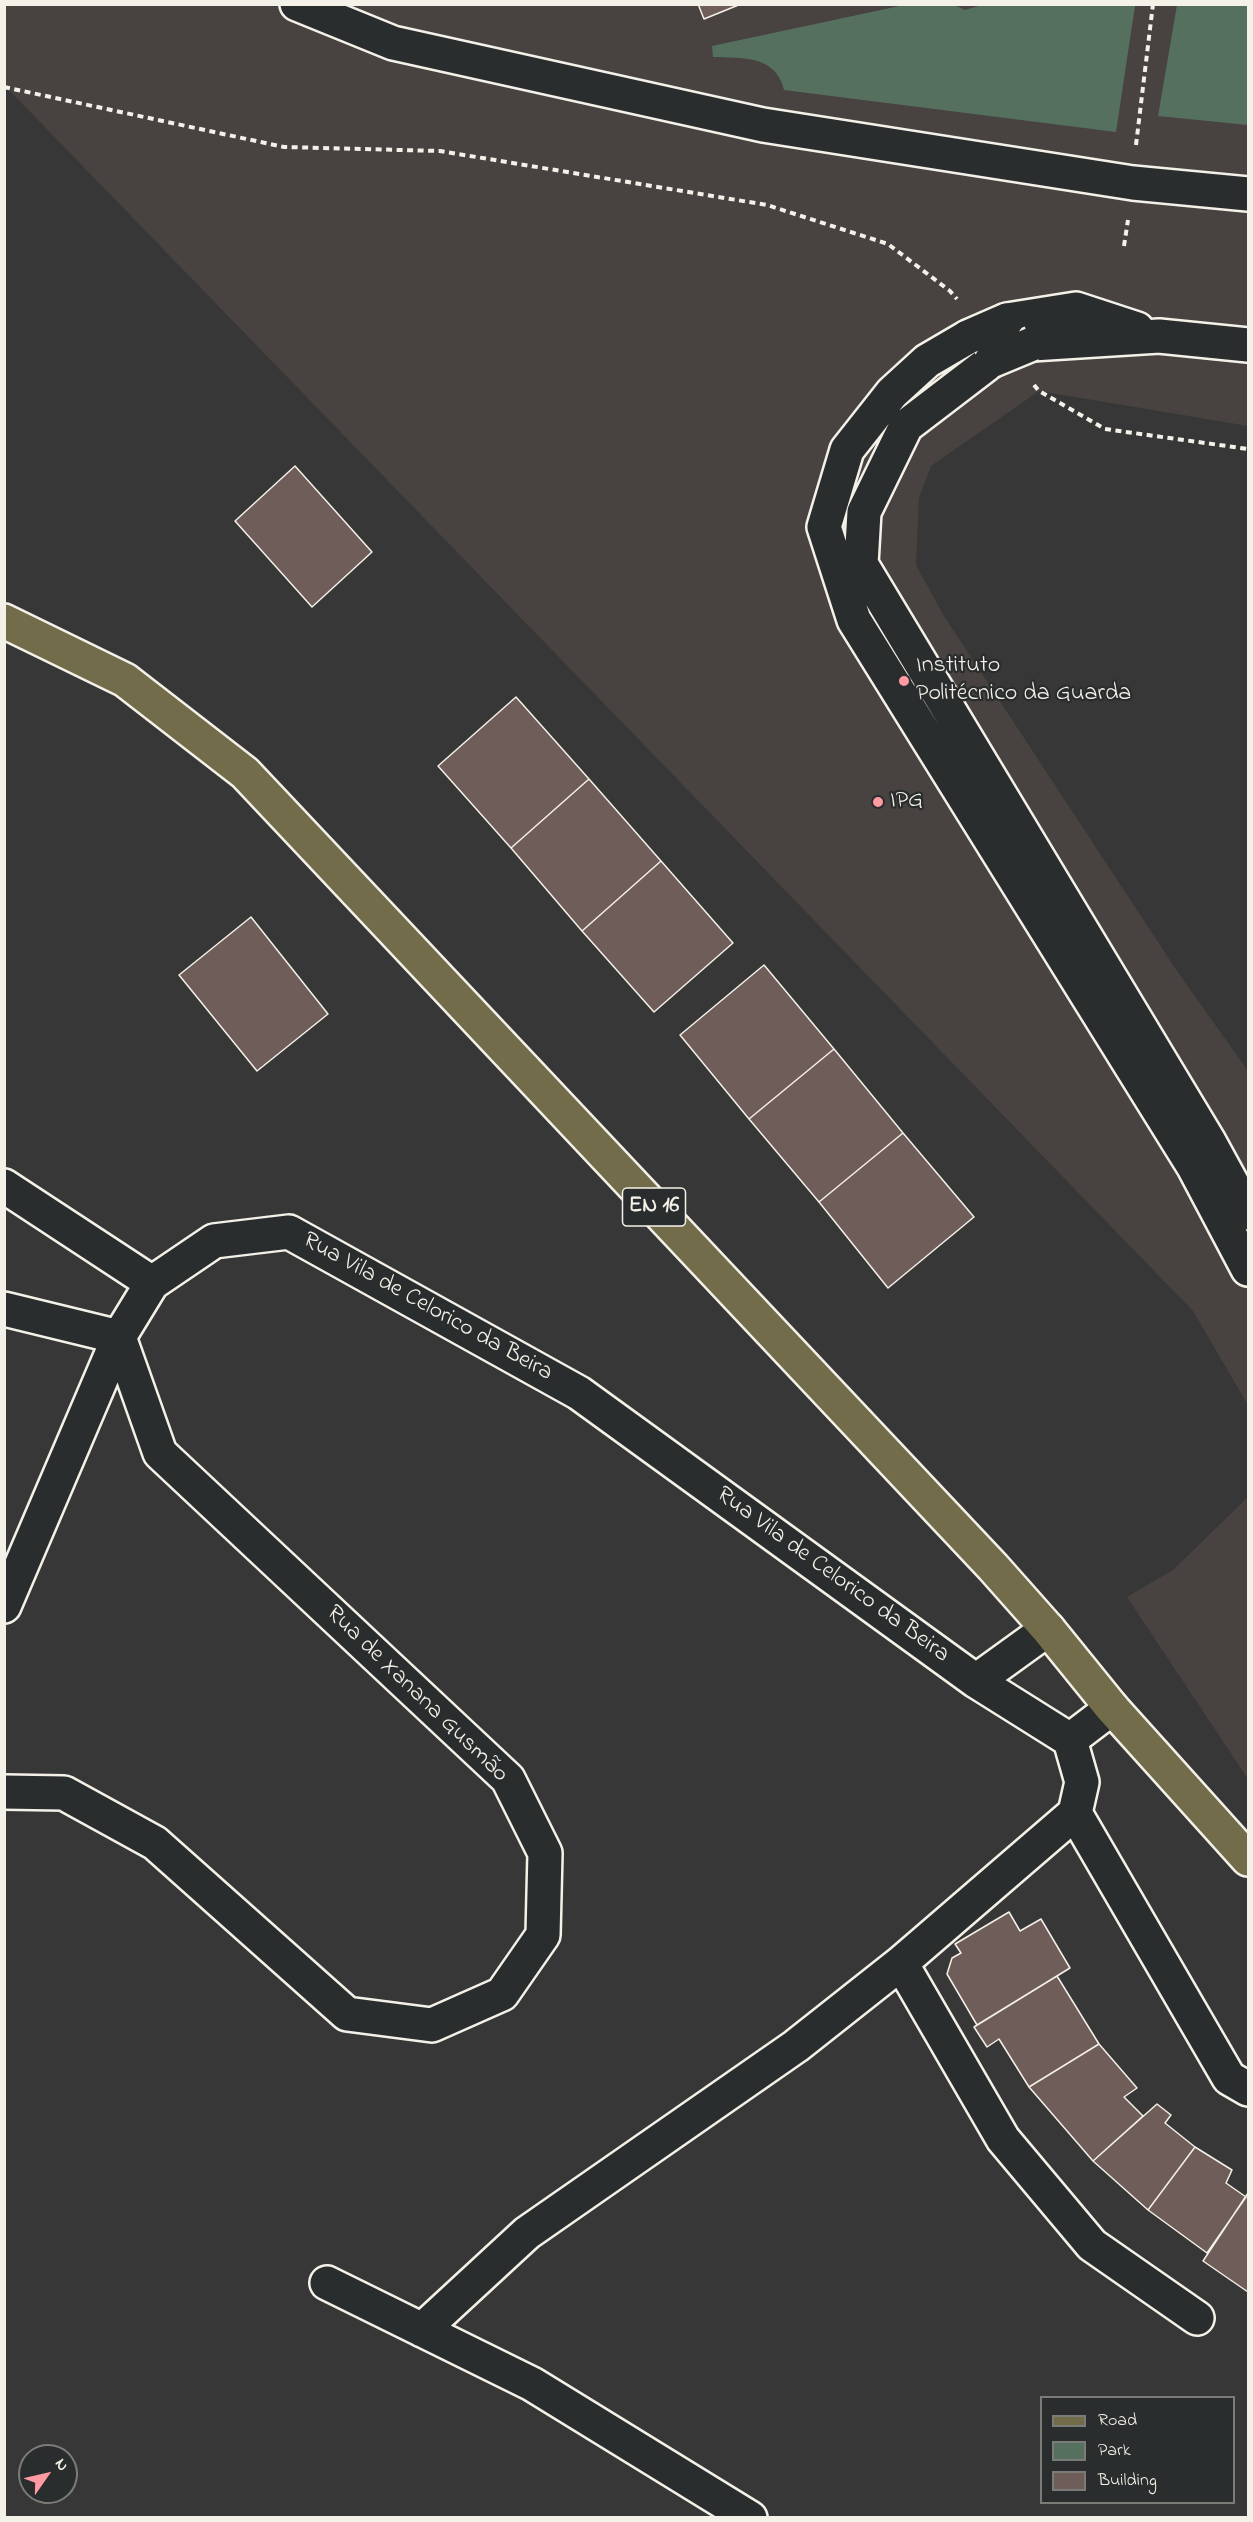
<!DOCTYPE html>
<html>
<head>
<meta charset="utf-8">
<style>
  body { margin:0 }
  #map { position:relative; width:1253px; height:2522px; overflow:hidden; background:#383737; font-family:"Indie Flower",sans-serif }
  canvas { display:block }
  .frame { position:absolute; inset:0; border:6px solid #f4f1e8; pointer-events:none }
  .legend { position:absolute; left:1040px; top:2396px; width:195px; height:108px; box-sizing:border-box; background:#2a2d2e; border:2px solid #7b7b78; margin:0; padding:8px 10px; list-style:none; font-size:18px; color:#f4f1e8 }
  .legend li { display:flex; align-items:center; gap:12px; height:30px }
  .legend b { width:30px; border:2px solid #7b7b78 }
  .north { position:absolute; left:18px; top:2444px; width:60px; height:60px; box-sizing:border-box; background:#2a2d2e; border:2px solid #7b7b78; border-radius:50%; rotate:56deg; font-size:16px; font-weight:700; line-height:24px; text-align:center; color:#f4f1e8 }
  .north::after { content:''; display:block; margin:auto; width:21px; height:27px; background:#ff9aa2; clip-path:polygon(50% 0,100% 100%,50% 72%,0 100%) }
</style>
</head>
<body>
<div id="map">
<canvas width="1253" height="2522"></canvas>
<div class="frame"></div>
<ul class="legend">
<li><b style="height:8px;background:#726c4b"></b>Road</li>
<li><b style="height:16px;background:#55705f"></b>Park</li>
<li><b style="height:16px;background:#6f5d59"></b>Building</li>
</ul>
<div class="north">N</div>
</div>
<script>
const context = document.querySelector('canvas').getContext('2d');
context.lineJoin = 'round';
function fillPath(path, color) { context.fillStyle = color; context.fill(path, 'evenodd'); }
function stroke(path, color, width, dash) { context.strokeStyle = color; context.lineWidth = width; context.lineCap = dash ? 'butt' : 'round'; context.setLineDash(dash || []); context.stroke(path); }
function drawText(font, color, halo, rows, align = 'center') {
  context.font = font + ' "Indie Flower",sans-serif'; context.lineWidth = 4.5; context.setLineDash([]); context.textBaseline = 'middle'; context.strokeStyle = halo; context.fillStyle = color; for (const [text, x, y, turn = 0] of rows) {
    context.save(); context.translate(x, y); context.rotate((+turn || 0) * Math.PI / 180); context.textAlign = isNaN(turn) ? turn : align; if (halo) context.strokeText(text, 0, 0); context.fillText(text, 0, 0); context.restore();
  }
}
const built = new Path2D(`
  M5,5h1243v421l-209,-35 -108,75 -12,32 -3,67 28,51 233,355 71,100v334l-55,-94 -1188,-1225z
  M1248,1497v282l-121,-182 46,-27z`);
const green = new Path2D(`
  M985,4l150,2 -19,126 -332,-42c-8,-35 -42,-32 -71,-33l-1,-11 192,-41h50l11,5z
  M1177,5h71v120l-90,-9z`);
const building = new Path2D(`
  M698,4h43l-37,15z
  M295,466l77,86 -60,55 -77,-86z
  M516,697l73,82 -78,69 -73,-82z
  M589,779l72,82 -79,70 -71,-83z
  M661,861l72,82 -79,69 -72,-81z
  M251,917l77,97 -71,57 -78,-96z
  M764,965l70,84 -85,70 -69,-84z
  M834,1049l69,84 -84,69 -70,-83z
  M903,1133l71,84 -86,71 -69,-86z
  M1009,1912l11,19 21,-12 29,49 -93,57 -30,-51 5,-16 9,-5 -6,-9z
  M1057,1976l42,68 -70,43 -30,-48 -12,8 -13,-20z
  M1099,2044l38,44 -13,9 19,19 -50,45 -64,-74z
  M1157,2104l14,11 -6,8 30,24 -47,63 -55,-49z
  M1195,2147l37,23 -6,13 20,14 -39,56 -59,-43z
  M1248,2193v99l-45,-31z`);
const path = new Path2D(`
  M4,87l280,60 156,4 327,54 121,39 62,47 7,8
  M1136,145l17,-141
  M1124,246l4,-26
  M1034,385l5,6 66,38 143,20`);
const minor = new Path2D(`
  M297,4l96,39 370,82 370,58 115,11
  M1007,320l69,-11 61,20
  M968,337l-41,24 -35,32 -45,57 -23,77 30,93 340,547 54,102
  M1032,344l127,-8 89,9
  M991,361l-85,65 -42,86 -3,52 347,576 40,73
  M4,1186l148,97
  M4,1309l115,28 41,116 348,326 37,74 -2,82 -41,59 -70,31 -85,-11 -192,-171 -91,-50 -60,-1
  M4,1606l115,-269 33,-54 62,-42 75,-9 290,161 397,288 94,59
  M976,1681l72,-52
  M1070,1740l12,42 -7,31 154,265 19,11
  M1070,1740l42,-32
  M901,1963l102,176 89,106 105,73
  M327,2283l205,101 218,134
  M422,2330l105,-97 269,-187 105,-83 174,-150`);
const primary = new Path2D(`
  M4,621l121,59 120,93 748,794 55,62 64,79 136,151`);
const minorBridge = new Path2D(`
  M968,337l39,-17
  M991,361l41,-17`);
const markers = [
  [904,681,6,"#ff9aa2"],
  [878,802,6,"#ff9aa2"]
];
const shields = [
  [654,1207,63]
];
const shieldNames = [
  ["EN 16",654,1207]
];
const poiNames = [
  ["Instituto",916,667],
  ["Politécnico da Guarda",916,695],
  ["IPG",890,802]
];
const streetNames = [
  ["Rua Vila de Celorico da Beira",427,1308,29],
  ["Rua Vila de Celorico da Beira",832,1576,36],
  ["Rua de Xanana Gusmão",416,1695,44]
];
fillPath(built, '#484241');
fillPath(green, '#55705f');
fillPath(building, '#6f5d59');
stroke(building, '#f4f1e8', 1.5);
stroke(minor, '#f4f1e8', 38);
stroke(primary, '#f4f1e8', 38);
stroke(path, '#f4f1e8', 4, [6, 4.5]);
stroke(minor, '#2a2d2e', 33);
stroke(primary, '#726c4b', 33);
stroke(minorBridge, '#f4f1e8', 38, []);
stroke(minorBridge, '#2a2d2e', 33);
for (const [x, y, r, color] of markers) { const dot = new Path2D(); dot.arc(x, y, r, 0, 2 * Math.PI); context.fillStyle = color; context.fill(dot); stroke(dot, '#2a2d2e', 2); }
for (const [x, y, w] of shields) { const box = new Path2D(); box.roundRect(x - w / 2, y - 19, w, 38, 4.5); context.fillStyle = '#2a2d2e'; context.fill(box); stroke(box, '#f4f1e8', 1.5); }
drawText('bold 22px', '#f4f1e8', null, shieldNames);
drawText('24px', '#f4f1e8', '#2a2d2e', poiNames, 'left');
drawText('24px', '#f4f1e8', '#2a2d2e', streetNames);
</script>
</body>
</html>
